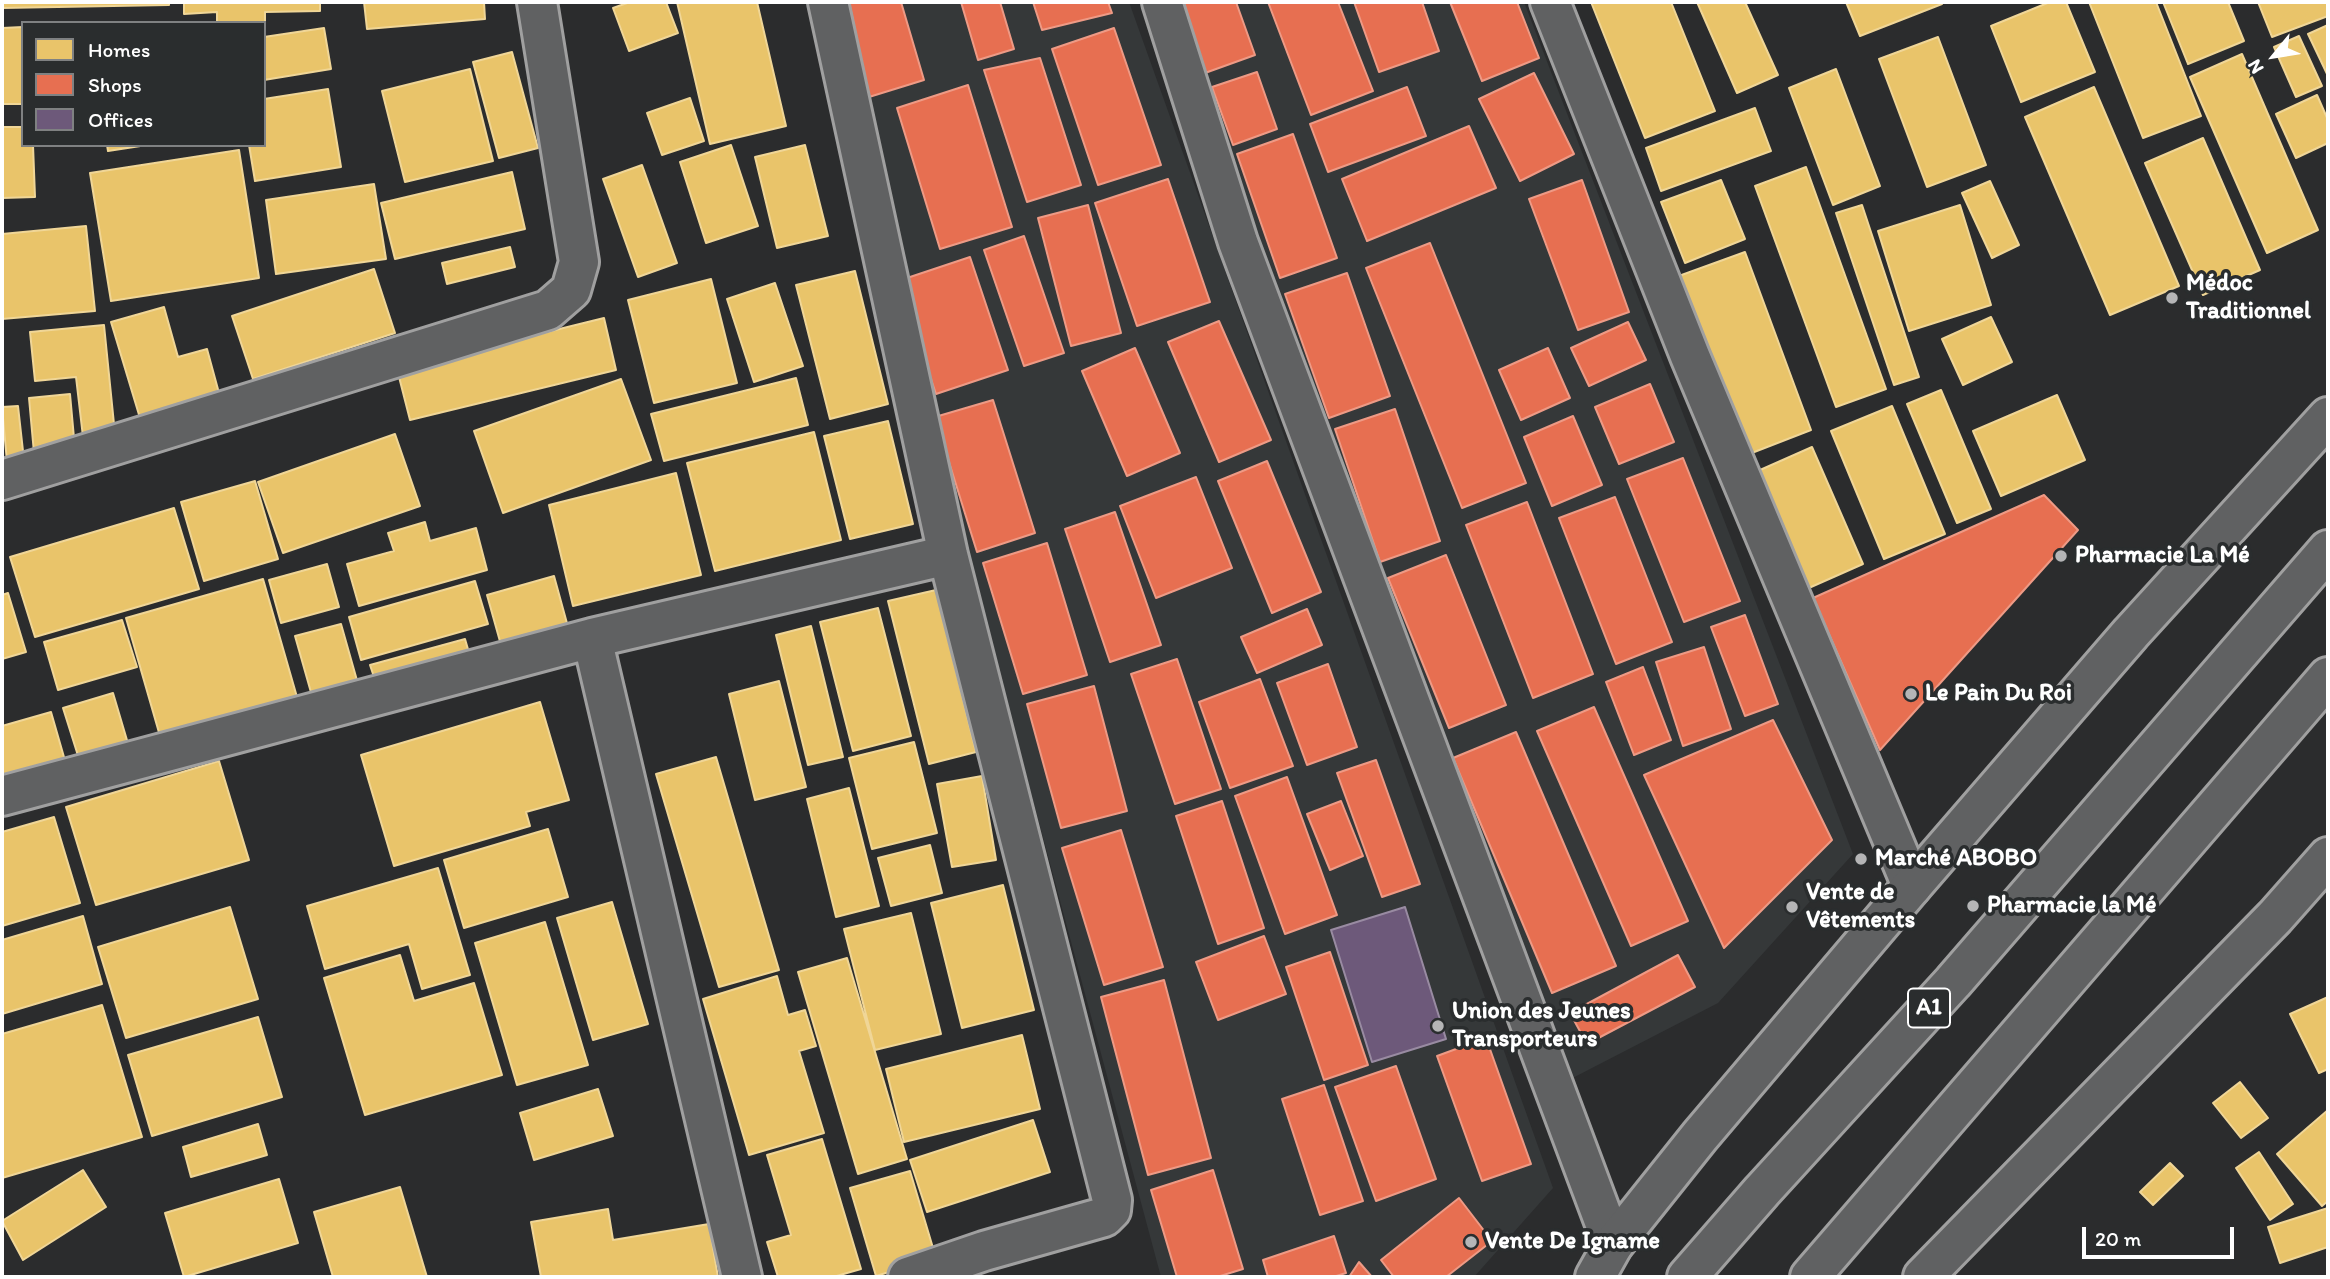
<!DOCTYPE html>
<html>
<head>
<meta charset="utf-8">
<style>
  body { margin:0 }
  #map { position:relative; width:2330px; height:1279px; overflow:hidden; background:#2b2c2d; font-family:Itim,sans-serif }
  canvas { display:block }
  .frame { position:absolute; inset:0; border:4px solid #fff; pointer-events:none }
  .legend { position:absolute; left:21px; top:21px; width:245px; height:126px; box-sizing:border-box; background:#2a2d2e; border:2px solid #7f8182; margin:0; padding:9px 12px; list-style:none; font-size:21px; color:#fff }
  .legend li { display:flex; align-items:center; gap:14px; height:35px }
  .legend b { width:35px; border:2px solid #7f8182 }
  .north { position:absolute; left:2239px; top:21px; width:70px; height:70px; -webkit-text-stroke:5px #2a2d2e; paint-order:stroke; rotate:240deg; font-size:19px; font-weight:700; line-height:28px; text-align:center; color:#fff }
  .north::after { content:''; display:block; margin:auto; width:24px; height:32px; background:#fff; clip-path:polygon(50% 0,100% 100%,50% 72%,0 100%) }
  .scale { position:absolute; left:2082px; top:1227px; width:152px; height:32px; box-sizing:border-box; border:4px solid #fff; border-top:0; padding-left:9px; font-size:21px; line-height:24px; white-space:nowrap; color:#fff; -webkit-text-stroke:5px #2a2d2e; paint-order:stroke }
</style>
</head>
<body>
<div id="map">
<canvas width="2330" height="1279"></canvas>
<div class="frame"></div>
<ul class="legend">
<li><b style="height:19px;background:#e9c46a"></b>Homes</li>
<li><b style="height:19px;background:#e76f51"></b>Shops</li>
<li><b style="height:19px;background:#6d597a"></b>Offices</li>
</ul>
<div class="north">N</div>
<div class="scale">20 m</div>
</div>
<script>
const context = document.querySelector('canvas').getContext('2d');
context.lineJoin = 'round';
function fillPath(path, color) { context.fillStyle = color; context.fill(path, 'evenodd'); }
function stroke(path, color, width, dash) { context.strokeStyle = color; context.lineWidth = width; context.lineCap = dash ? 'butt' : 'round'; context.setLineDash(dash || []); context.stroke(path); }
function drawText(font, color, halo, rows, align = 'center') {
  context.font = font + ' Itim,sans-serif'; context.lineWidth = 7; context.setLineDash([]); context.textBaseline = 'middle'; context.strokeStyle = halo; context.fillStyle = color; for (const [text, x, y, turn = 0] of rows) {
    context.save(); context.translate(x, y); context.rotate((+turn || 0) * Math.PI / 180); context.textAlign = isNaN(turn) ? turn : align; if (halo) context.strokeText(text, 0, 0); context.fillText(text, 0, 0); context.restore();
  }
}
const built = new Path2D(`
  M839,2h290l424,1186 -79,89h-313l-256,-954z
  M1174,2h350l329,852 -135,149 -159,82z`);
const homes = new Path2D(`
  M2,2h167v3l-167,3z
  M184,2h136v9l-55,1v14l-1,-3h-47v-11l-33,2z
  M364,2h120l1,17 -118,10z
  M630,2h36l12,31 -49,18 -16,-43z
  M677,2h80l29,124 -76,18z
  M1591,2h80l44,109 -70,27z
  M1697,2h48l33,73 -41,18z
  M1846,2h95l1,2 -82,32z
  M2050,2h16l29,70 -74,30 -30,-76z
  M2089,2h67l45,114 -58,22z
  M2163,2h65l16,39 -56,23z
  M2258,2h70v14l-56,21z
  M2328,25v51l-20,-42z
  M23,27v77h-21v-76z
  M324,28l7,41 -67,11v-43z
  M2299,36l23,50 -26,11 -22,-50z
  M1938,37l48,128 -59,22 -48,-128z
  M512,52l26,96 -39,10 -26,-96z
  M2242,54l76,176 -51,23 -77,-176z
  M470,69l23,92 -88,21 -23,-91z
  M1836,69l44,117 -47,19 -44,-117z
  M2094,87l85,199 -69,29 -85,-198z
  M328,89l13,78 -86,14 -6,-36h15v-46z
  M2317,95l11,25v23l-32,15 -20,-44z
  M690,98l14,43 -42,14 -15,-42z
  M1755,108l16,43 -110,40 -15,-43z
  M2,127h21v18h10l2,52 -33,1z
  M2203,138l57,132 -57,25 -58,-132z
  M107,145h40l-39,6z
  M731,145l27,81 -52,17 -26,-81z
  M805,145l23,91 -51,12 -22,-91z
  M239,150l20,128 -148,23 -21,-128z
  M642,165l35,98 -39,14 -35,-98z
  M1806,167l80,222 -50,18 -81,-221z
  M512,172l13,57 -130,30 -14,-56z
  M1721,180l24,59 -60,24 -24,-61z
  M1990,181l29,64 -27,13 -30,-65z
  M374,184l12,75 -110,15 -10,-74z
  M1862,205l57,172 -25,8 -58,-172z
  M1960,205l31,100 -82,26 -31,-100z
  M86,226l9,85 -93,8v-85z
  M510,247l5,20 -68,17 -5,-21z
  M1745,252l66,178 -67,26 -68,-179z
  M374,269l21,64 -142,46 -21,-63z
  M855,271l33,133 -58,15 -34,-134z
  M711,279l26,104 -83,20 -26,-103z
  M775,283l28,83 -49,16 -27,-83z
  M164,307l14,50 29,-8 15,55 -79,24 -32,-106z
  M1991,317l21,45 -49,23 -21,-46z
  M604,318l12,52 -206,50 -13,-51z
  M104,325l11,109 -32,3 -7,-60 -41,4 -5,-49z
  M796,378l12,47 -144,36 -13,-47z
  M621,379l30,81 -148,53 -29,-82z
  M1941,390l50,119 -34,14 -50,-119z
  M70,394l5,55 -41,4 -5,-55z
  M2057,395l28,65 -84,36 -28,-65z
  M18,406l6,54 -17,2 -5,-55z
  M1892,406l53,128 -61,25 -53,-128z
  M888,421l25,103 -63,15 -26,-103z
  M814,432l27,108 -126,31 -28,-108z
  M395,434l25,72 -137,47 -25,-71z
  M1812,447l51,117 -61,27 -51,-117z
  M676,473l25,102 -128,31 -24,-101z
  M255,481l23,78 -74,22 -23,-79z
  M174,508l25,81 -164,48 -25,-80z
  M425,522l5,19 46,-13 11,42 -128,36 -12,-42 47,-13 -6,-18z
  M327,564l12,43 -58,16 -12,-43z
  M554,576l14,51 -67,18 -14,-50z
  M263,579l36,125 -137,39 -36,-125z
  M475,581l13,43 -127,36 -12,-43z
  M936,590l40,162 -47,12 -41,-163z
  M8,593l18,59 -24,7v-64z
  M878,608l33,128 -58,15 -33,-129z
  M122,620l15,47 -79,23 -14,-48z
  M341,624l19,67 -46,12 -19,-67z
  M811,626l32,131 -35,8 -32,-130z
  M465,639l7,24 -94,26 -8,-24z
  M779,681l27,106 -51,13 -26,-106z
  M113,693l16,54 -49,15 -17,-54z
  M540,702l29,98 -43,12 4,14 -136,40 -33,-111z
  M51,712l17,59 -66,20v-65z
  M914,742l23,91 -65,16 -23,-91z
  M716,757l63,213 -60,17 -63,-213z
  M219,761l30,99 -153,45 -30,-98z
  M982,776l14,84 -44,7 -15,-83z
  M849,788l30,118 -43,11 -29,-118z
  M54,817l26,86 -78,23v-94z
  M548,829l20,68 -104,31 -20,-68z
  M930,845l12,48 -51,13 -13,-48z
  M438,868l32,107 -48,14 -13,-45 -84,25 -18,-63z
  M1003,885l31,125 -72,18 -31,-125z
  M612,902l36,122 -55,16 -36,-122z
  M230,907l28,92 -132,39 -28,-91z
  M911,913l30,121 -66,16 -31,-121z
  M83,916l19,68 -100,30v-74z
  M545,922l43,143 -71,20 -42,-142z
  M400,955l14,46 60,-18 28,92 -137,40 -41,-137z
  M847,958l60,201 -49,15 -60,-202z
  M777,976l11,39 17,-5 11,36 -17,5 25,82 -75,22 -46,-156z
  M2328,997v72l-9,4 -29,-59z
  M102,1005l40,132 -140,41v-144z
  M258,1017l24,80 -130,39 -24,-81z
  M1022,1035l18,74 -136,33 -18,-73z
  M2240,1082l28,36 -27,20 -28,-35z
  M598,1089l15,47 -79,24 -14,-47z
  M2328,1110v91l-6,5 -45,-52z
  M1033,1120l17,52 -123,40 -17,-52z
  M258,1124l9,31 -76,22 -8,-30z
  M822,1139l39,130 -28,8h-55l-11,-35 24,-7 -24,-80z
  M2259,1152l34,52 -23,16 -34,-52z
  M2170,1163l13,13 -30,29 -13,-13z
  M83,1170l23,37 -83,53 -21,-39z
  M910,1171l26,87 -60,18 -26,-88z
  M279,1179l19,64 -114,34 -19,-64z
  M400,1187l27,90h-94l-19,-65z
  M2328,1208v39l-48,16 -12,-36z
  M608,1209l5,31 96,-16 9,53h-177l-10,-55z`);
const shops = new Path2D(`
  M849,2h52l23,78 -55,17z
  M961,2h39l14,47 -36,11z
  M1033,2h75l4,11 -70,17z
  M1180,2h56l19,53 -50,18z
  M1268,2h70l35,89 -62,24z
  M1354,2h68l17,49 -60,21z
  M1450,2h67l22,56 -57,23z
  M1114,28l47,137 -63,20 -46,-136z
  M1040,58l41,127 -54,17 -43,-132z
  M1257,72l20,57 -44,16 -21,-58z
  M1534,73l40,81 -54,27 -41,-82z
  M968,85l44,142 -72,22 -43,-141z
  M1407,87l19,49 -98,36 -18,-48z
  M1469,126l27,62 -129,53 -25,-62z
  M1293,134l44,124 -57,20 -43,-124z
  M1168,179l42,123 -73,24 -42,-123z
  M1582,180l47,132 -51,18 -49,-131z
  M1088,205l33,128 -50,13 -33,-128z
  M1024,236l40,117 -40,13 -40,-116z
  M1430,243l96,240 -64,25 -96,-240z
  M970,257l38,113 -72,24 -38,-113z
  M1347,273l43,123 -61,22 -44,-124z
  M1219,321l52,119 -52,22 -51,-120z
  M1628,322l18,38 -57,26 -18,-38z
  M1135,348l45,105 -53,23 -45,-105z
  M1548,348l22,50 -49,22 -22,-50z
  M1650,384l24,58 -55,22 -24,-57z
  M993,400l42,133 -58,19 -42,-135z
  M1395,409l45,132 -60,21 -45,-133z
  M1573,416l29,69 -50,21 -28,-69z
  M1683,458l57,143 -56,21 -57,-143z
  M1267,461l54,131 -49,21 -54,-132z
  M1196,477l36,91 -76,30 -36,-92z
  M2044,495l34,35 -198,220 -67,-152z
  M1615,497l57,145 -56,22 -57,-146z
  M1527,502l66,172 -60,24 -67,-173z
  M1115,512l46,133 -51,17 -45,-133z
  M1047,543l40,132 -64,19 -40,-131z
  M1446,555l60,150 -57,23 -61,-150z
  M1307,609l15,36 -65,28 -16,-36z
  M1745,615l33,89 -33,12 -34,-89z
  M1704,647l27,82 -48,17 -27,-84z
  M1177,659l44,130 -46,15 -44,-130z
  M1328,664l29,83 -50,18 -30,-82z
  M1643,667l28,73 -37,15 -28,-73z
  M1260,679l33,87 -63,22 -31,-86z
  M1094,686l33,125 -66,17 -34,-124z
  M1594,707l94,214 -57,25 -94,-215z
  M1773,720l59,120 -108,108 -80,-173z
  M1516,732l100,234 -64,27 -99,-235z
  M1376,760l44,124 -38,13 -45,-124z
  M1287,777l50,138 -52,19 -50,-138z
  M1222,801l42,127 -46,16 -42,-128z
  M1341,801l22,55 -33,14 -23,-56z
  M1121,830l42,137 -59,18 -42,-137z
  M1264,936l22,58 -68,26 -22,-58z
  M1330,952l38,113 -44,15 -38,-113z
  M1678,955l17,32 -108,57 -17,-31z
  M1164,980l47,178 -63,17 -47,-178z
  M1486,1038l45,126 -49,17 -45,-125z
  M1396,1066l40,113 -60,22 -41,-114z
  M1324,1085l39,116 -43,14 -38,-116z
  M1213,1170l30,99 -26,8h-40l-26,-87z
  M1459,1198l33,43 -46,36h-52l-13,-17z
  M1334,1236l12,37 -13,4h-65l-5,-17z
  M1359,1262l13,15h-23z`);
const offices = new Path2D(`
  M1405,907l41,132 -74,23 -41,-132z`);
const street = new Path2D(`
  M828,2l120,553 164,645 -1,10 -7,7 -120,34 -76,26
  M1162,2l76,240 375,1003
  M1550,2l140,354 222,530
  M2,480l546,-170 23,-20 8,-28 -42,-260
  M592,638l150,639
  M2,796l590,-158 356,-83`);
const primary = new Path2D(`
  M1595,1277l18,-32 87,-109 212,-250 219,-253 197,-216
  M1687,1277l75,-86 191,-209 375,-432
  M1810,1277l518,-600
  M1923,1277l352,-360 53,-60`);
const markers = [
  [2172,298,7,"#b5b5b6"],
  [2061,556,7,"#b5b5b6"],
  [1911,694,7,"#b5b5b6"],
  [1861,859,7,"#b5b5b6"],
  [1973,906,7,"#b5b5b6"],
  [1792,907,7,"#b5b5b6"],
  [1438,1026,7,"#b5b5b6"],
  [1471,1242,7,"#b5b5b6"]
];
const shields = [
  [1929,1008,42]
];
const shieldNames = [
  ["A1",1929,1008]
];
const poiNames = [
  ["Médoc",2186,284],
  ["Traditionnel",2186,312],
  ["Pharmacie La Mé",2075,556],
  ["Le Pain Du Roi",1925,694],
  ["Marché ABOBO",1875,859],
  ["Vente de",1806,893],
  ["Vêtements",1806,921],
  ["Pharmacie la Mé",1987,906],
  ["Union des Jeunes",1452,1012],
  ["Transporteurs",1452,1040],
  ["Vente De Igname",1485,1242]
];
fillPath(built, '#353839');
fillPath(homes, '#e9c46a');
stroke(homes, '#f0d697', 2);
fillPath(shops, '#e76f51');
stroke(shops, '#ee9a85', 2);
fillPath(offices, '#6d597a');
stroke(offices, '#998ba2', 2);
stroke(street, '#a0a0a0', 44);
stroke(primary, '#a0a0a0', 44);
stroke(street, '#606162', 38);
stroke(primary, '#606162', 38);
for (const [x, y, r, color] of markers) { const dot = new Path2D(); dot.arc(x, y, r, 0, 2 * Math.PI); context.fillStyle = color; context.fill(dot); stroke(dot, '#2a2d2e', 2.5); }
for (const [x, y, w] of shields) { const box = new Path2D(); box.roundRect(x - w / 2, y - 19.5, w, 39, 5); context.fillStyle = '#2a2d2e'; context.fill(box); stroke(box, '#fff', 2); }
drawText('bold 23px', '#fff', null, shieldNames);
drawText('bold 24px', '#fff', '#2a2d2e', poiNames, 'left');
</script>
</body>
</html>
